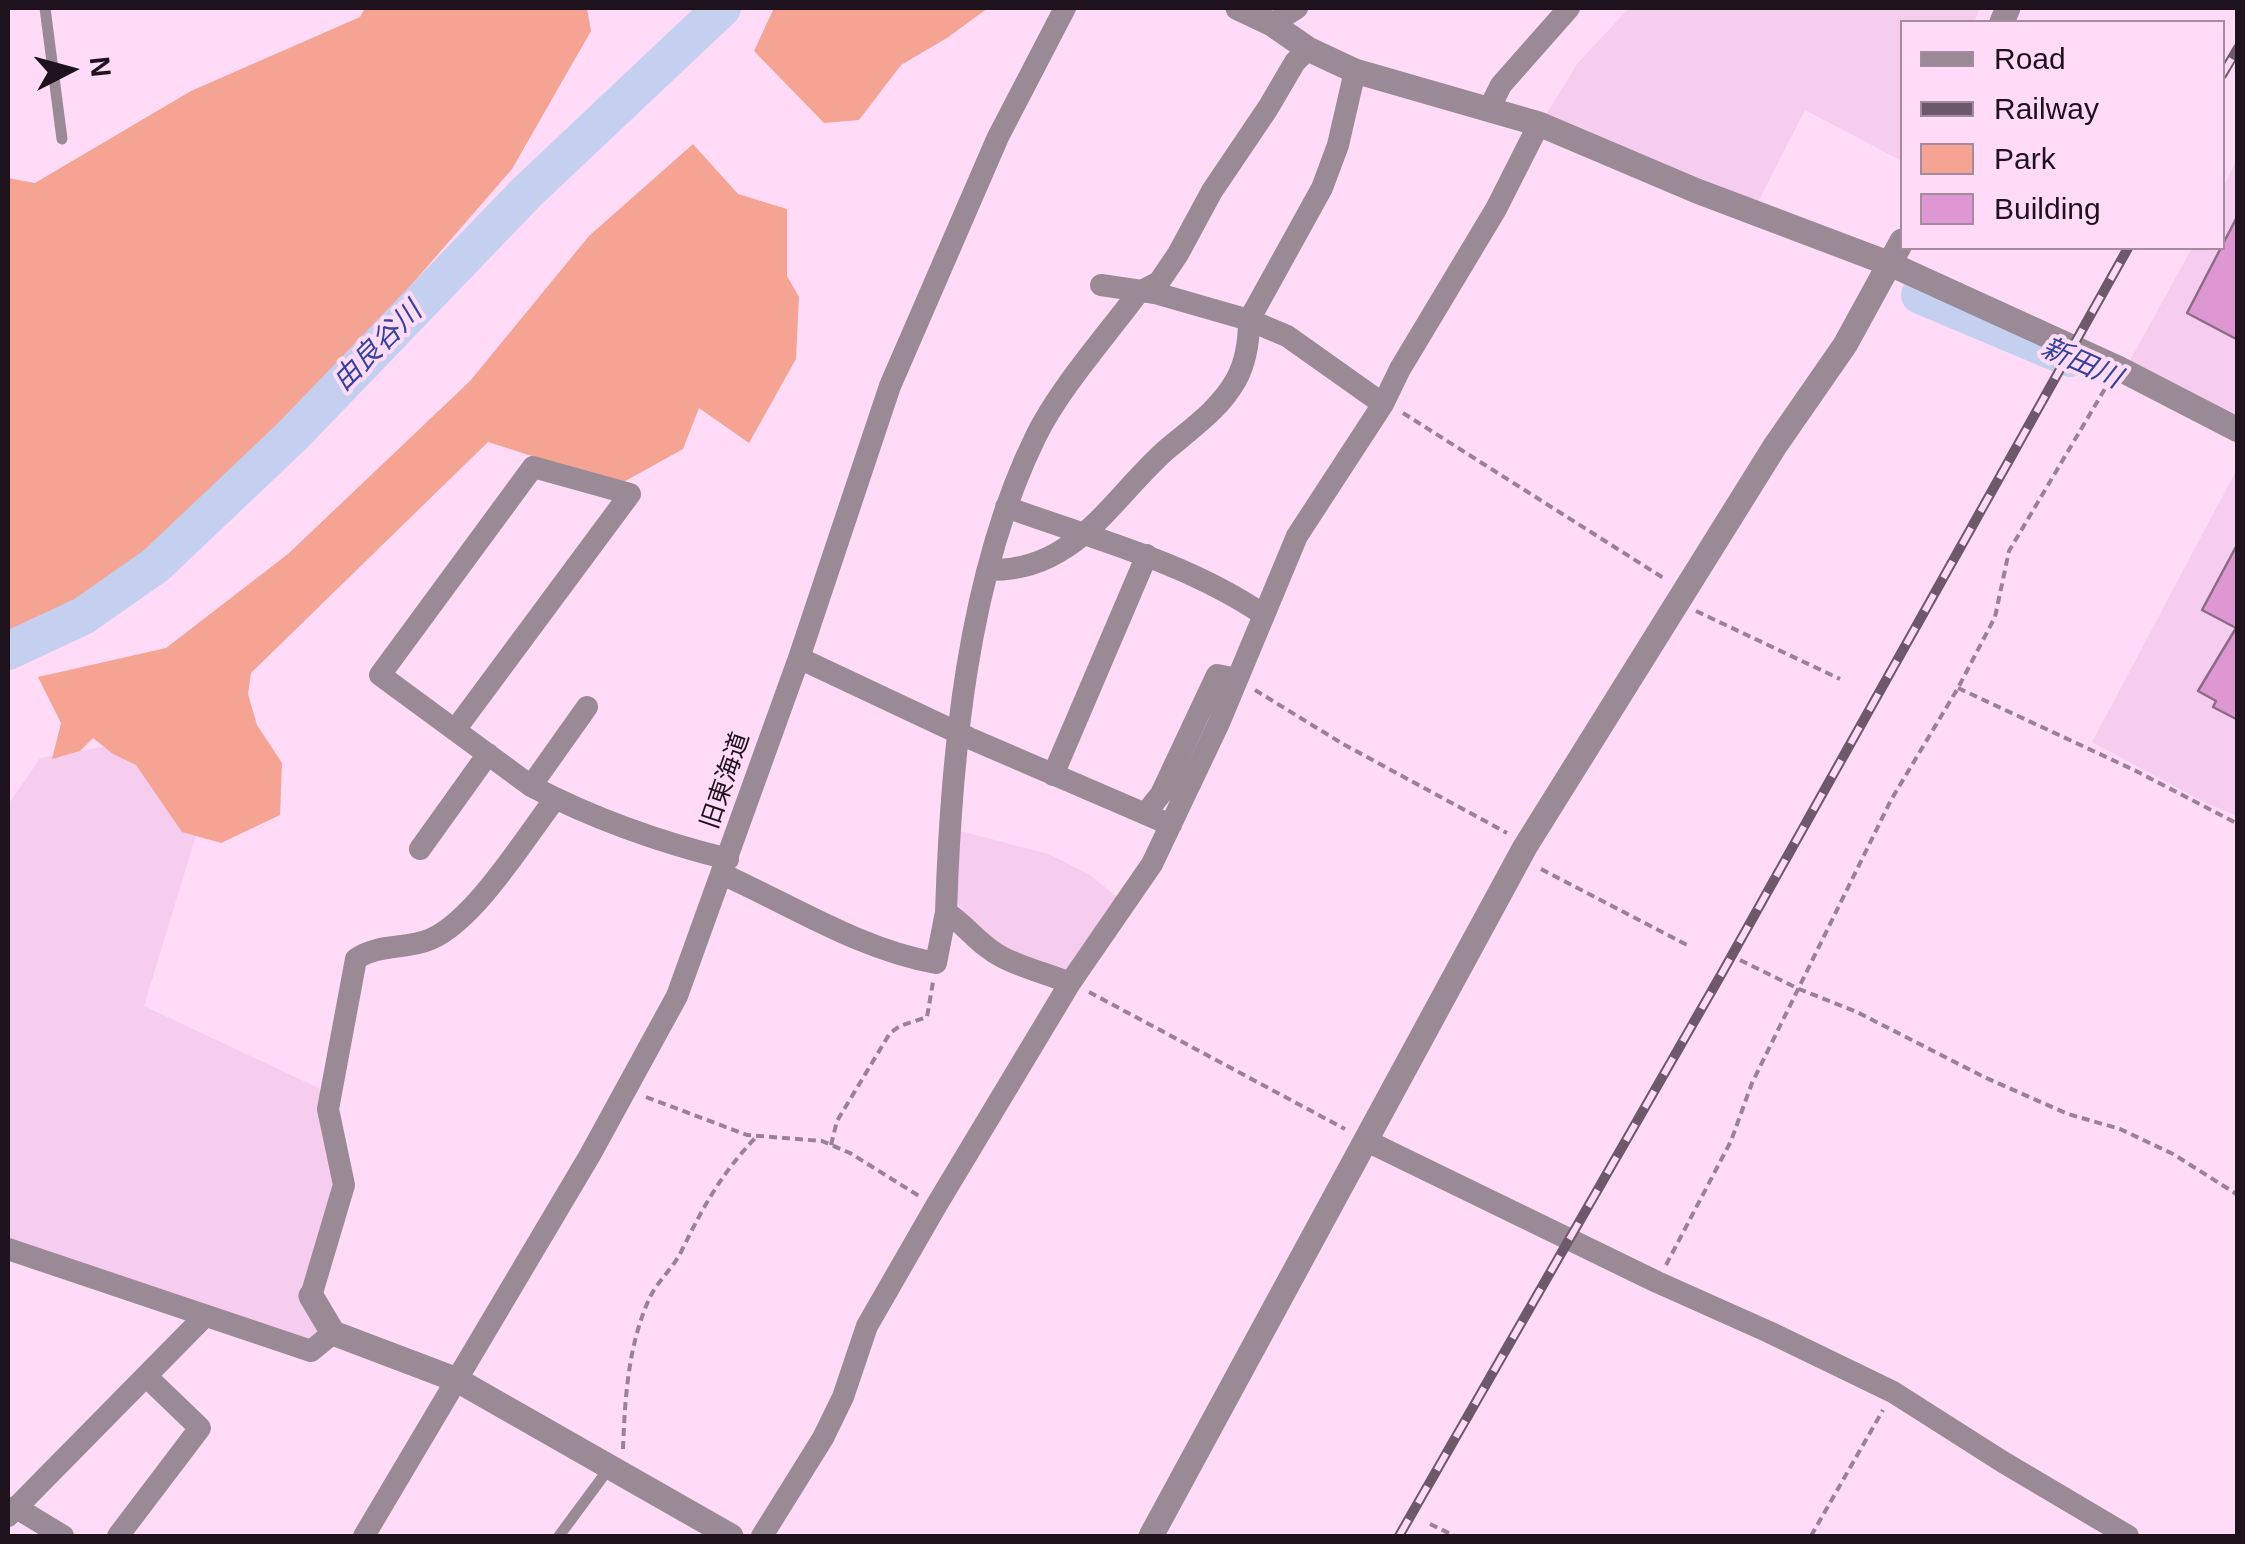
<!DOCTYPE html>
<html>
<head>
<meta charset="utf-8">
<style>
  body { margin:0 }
  #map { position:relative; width:2245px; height:1544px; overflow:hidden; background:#ffdbf8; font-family:Helvetica,sans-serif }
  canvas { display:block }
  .frame { position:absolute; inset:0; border:10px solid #1e121c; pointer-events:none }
  .legend { position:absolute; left:1900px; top:20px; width:325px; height:230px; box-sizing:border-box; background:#ffdbf8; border:2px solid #a58ba0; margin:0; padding:12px 18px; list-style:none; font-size:30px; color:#1e121c }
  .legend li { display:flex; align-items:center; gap:20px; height:50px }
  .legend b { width:50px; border:2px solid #a58ba0 }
  .north { position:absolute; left:20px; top:20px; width:100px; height:100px; -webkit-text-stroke:8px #ffdbf8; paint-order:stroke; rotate:84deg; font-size:28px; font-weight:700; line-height:40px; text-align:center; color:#1e121c }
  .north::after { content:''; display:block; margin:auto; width:35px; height:45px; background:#1e121c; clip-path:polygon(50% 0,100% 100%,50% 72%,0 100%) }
</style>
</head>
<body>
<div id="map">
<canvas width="2245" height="1544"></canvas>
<div class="frame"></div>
<ul class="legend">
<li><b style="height:12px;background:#998a96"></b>Road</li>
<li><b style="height:12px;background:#6d596a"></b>Railway</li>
<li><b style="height:28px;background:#f5a493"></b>Park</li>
<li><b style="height:28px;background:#df97d4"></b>Building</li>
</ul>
<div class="north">N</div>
</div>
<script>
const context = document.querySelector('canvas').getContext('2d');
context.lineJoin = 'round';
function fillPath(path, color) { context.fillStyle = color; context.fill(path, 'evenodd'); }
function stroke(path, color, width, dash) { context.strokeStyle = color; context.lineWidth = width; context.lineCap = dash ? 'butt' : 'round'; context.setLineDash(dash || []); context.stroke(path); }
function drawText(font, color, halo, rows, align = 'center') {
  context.font = font + ' Helvetica,"Noto Sans JP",sans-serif'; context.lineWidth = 8; context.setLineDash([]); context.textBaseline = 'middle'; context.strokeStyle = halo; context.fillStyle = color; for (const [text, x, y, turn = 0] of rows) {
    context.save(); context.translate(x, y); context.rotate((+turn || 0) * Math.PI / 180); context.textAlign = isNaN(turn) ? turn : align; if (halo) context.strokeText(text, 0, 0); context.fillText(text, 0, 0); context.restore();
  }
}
const built = new Path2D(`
  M1629,8h351l-6,14h-72v139l-97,-51 -47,92 -212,-87 31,-51z
  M2237,158v257l-109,-51 64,-116h30l1,-60z
  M2237,469v347l-33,-14 -112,-60z
  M118,744l79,88 -53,174 181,85 12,91 -30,113 17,42 -12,3 -304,-102v-433l32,-47z
  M956,830l93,24 41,21 28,23 -51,77 -85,-39 -30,-40z`);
const green = new Path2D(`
  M365,8h222l4,23 -79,138 -165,190 -256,242 -83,37v-460l27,5 156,-92 169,-74z
  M774,8h214l-41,30 -46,27 -42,55 -35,3 -70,-72z
  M693,144l45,50 49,15v67l12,21 -3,62 -47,84 -50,-35 -16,41 -63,35 -132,-42 -237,231 -3,21 9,31 25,38 -2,52 -59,28 -39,-11 -46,-67 -23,-11 -20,-16 -13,13 -28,8 9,-36 -23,-46 128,-29 122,-94 182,-173 119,-145z`);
const river = new Path2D(`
  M1920,295l150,63
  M8,651l75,-35 73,-51 136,-129 235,-244 195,-184`);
const building = new Path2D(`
  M2238,215v125l-51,-27z
  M2238,543v177l-25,-13 3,-6 -18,-10 38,-63 -34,-18z`);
const path = new Path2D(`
  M1403,413l262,166
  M1696,611l144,68
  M1958,688l176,82 104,54
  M1255,690l88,54 164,89
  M1541,869l150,78
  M1740,960l59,29 58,23 127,65 84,37 52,15 53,25 65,41
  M1089,992l256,137
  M646,1097l101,38 75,6 28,12 69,43
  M831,1145l6,-24 53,-88 10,-7 27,-9 6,-35
  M1666,1265l65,-124 21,-58 139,-283 67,-112 37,-71 14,-66 97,-164
  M623,1449c2,-52 5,-104 27,-152 8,-16 23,-29 31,-45 23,-47 40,-78 76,-116
  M1430,1524l25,12
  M1811,1536l72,-126`);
const service = new Path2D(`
  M45,8l17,131
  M559,1536l51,-69`);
const minor = new Path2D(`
  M1272,24l25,-16
  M1355,71l-17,74 -16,43 -73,132 38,16 96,68
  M1489,109l12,-24 68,-77
  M1006,507c88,32 180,55 258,108
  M989,570c86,2 121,-70 177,-120 26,-22 53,-40 70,-70 10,-18 13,-40 13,-60l-94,-27 -54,-8
  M799,658l170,80 202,87
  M455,730l175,-236 -97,-27 -153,208 151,111c63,33 128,56 197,73
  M1053,775l94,-220
  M531,786l56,-79
  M1145,814l16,-20 56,-119 20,4
  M420,849l68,-95
  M722,874c69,31 139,76 214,89l10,-51c20,13 34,34 56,45 21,11 46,17 68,26
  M946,912c5,-154 21,-336 90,-476 23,-47 70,-100 102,-143l21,-11 19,-28 34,-63 56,-83 27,-46 13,-13
  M1367,1141l290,141 112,50 124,60 110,70 125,74
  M8,1249l303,102 22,-18
  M311,1296l33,-111 -16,-76 28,-150c23,-16 50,-9 75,-20 44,-19 94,-101 124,-140
  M15,1507l48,29
  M8,1516l197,-200
  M118,1536l82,-108 -54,-52
  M364,1536l226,-381 87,-159 122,-338 91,-272 108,-249 67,-129
  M762,1536l61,-98 20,-41 24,-71 69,-120 134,-223 82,-119 67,-141 78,-187 86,-132 17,-35 96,-160 43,-85`);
const tertiary = new Path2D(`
  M1238,8l34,16 36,25 47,22 184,53 158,67 193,73 228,104 120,62
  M2002,22l6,-14
  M311,1296l22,37 124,47 274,156
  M1151,1536l374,-689 250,-401 70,-101 57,-104`);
const rail = new Path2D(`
  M2222,75l16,-27
  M1399,1536l323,-563 406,-725`);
const streetNames = [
  ["旧東海道",726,781,-71]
];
const waterNames = [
  ["由良谷川",378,347,-45],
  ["新田川",2081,364,24]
];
fillPath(built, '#f7cdef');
fillPath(green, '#f5a493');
stroke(river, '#c5cff0', 38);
fillPath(building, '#df97d4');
stroke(building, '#8b6c86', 2.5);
stroke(path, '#9a8195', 4, [8, 5]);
stroke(service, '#998a96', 11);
stroke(minor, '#998a96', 22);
stroke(tertiary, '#998a96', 25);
stroke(rail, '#6d596a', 10);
stroke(rail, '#ffdbf8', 6, [19]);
drawText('25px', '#1e121c', '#ffdbf8', streetNames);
drawText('italic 28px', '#35429d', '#ffdbf8', waterNames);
</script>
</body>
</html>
